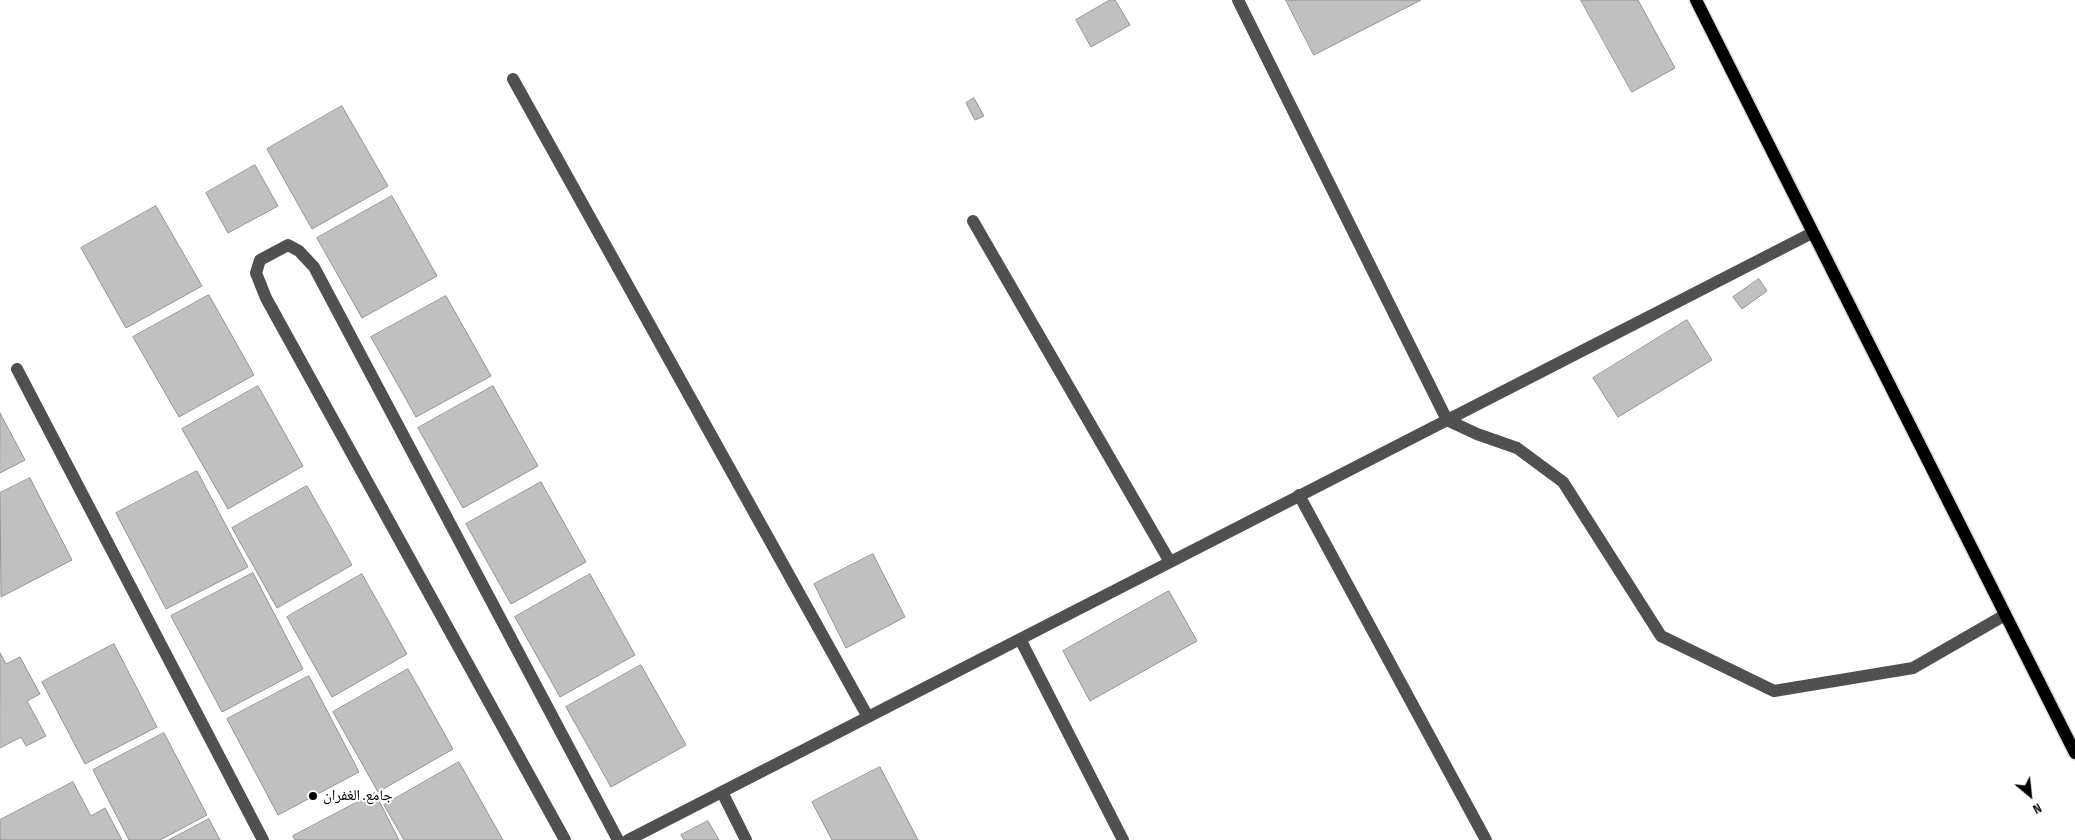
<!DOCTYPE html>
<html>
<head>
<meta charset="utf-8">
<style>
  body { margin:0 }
  #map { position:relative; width:2075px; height:840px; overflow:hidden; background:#fff; font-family:"Sofia Sans Condensed",sans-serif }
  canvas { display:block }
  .north { position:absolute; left:2005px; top:770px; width:50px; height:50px; -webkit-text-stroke:4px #fff; paint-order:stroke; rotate:152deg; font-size:14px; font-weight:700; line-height:20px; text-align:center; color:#000 }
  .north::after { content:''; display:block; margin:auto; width:18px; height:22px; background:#000; clip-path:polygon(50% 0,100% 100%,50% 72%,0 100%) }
</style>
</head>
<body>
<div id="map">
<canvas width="2075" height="840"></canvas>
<div class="north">N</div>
</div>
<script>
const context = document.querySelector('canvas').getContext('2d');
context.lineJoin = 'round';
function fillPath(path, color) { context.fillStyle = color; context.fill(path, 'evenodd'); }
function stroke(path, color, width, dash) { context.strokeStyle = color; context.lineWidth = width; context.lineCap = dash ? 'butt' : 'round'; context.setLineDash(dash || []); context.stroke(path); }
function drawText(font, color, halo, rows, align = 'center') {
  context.font = font + ' "Sofia Sans Condensed","Noto Naskh Arabic",sans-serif'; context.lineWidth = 4; context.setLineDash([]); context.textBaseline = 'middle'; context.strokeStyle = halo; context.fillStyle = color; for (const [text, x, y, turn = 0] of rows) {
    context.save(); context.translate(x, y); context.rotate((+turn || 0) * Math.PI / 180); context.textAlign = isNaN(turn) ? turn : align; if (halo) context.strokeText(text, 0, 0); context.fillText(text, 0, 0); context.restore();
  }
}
const building = new Path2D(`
  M1110,0h5l15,25 -39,22 -15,-27z
  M1286,0h135l-107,55z
  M1581,0h57l37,68 -43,24z
  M974,98l10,18 -9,4 -9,-17z
  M342,106l46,80 -76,43 -45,-80z
  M255,165l23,41 -50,27 -22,-40z
  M392,196l45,80 -75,42 -45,-80z
  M156,206l46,80 -76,42 -45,-80z
  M1759,279l8,12 -25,18 -9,-12z
  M209,295l45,80 -75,42 -46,-80z
  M446,296l45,80 -75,41 -45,-80z
  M1687,320l25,40 -94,57 -25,-39z
  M258,386l45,80 -75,43 -46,-80z
  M493,386l45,80 -75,42 -45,-80z
  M0,413l25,47 -25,13z
  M197,471l51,96 -82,42 -50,-96z
  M30,478l42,82 -71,37 -1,-104z
  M541,482l45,80 -75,42 -45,-80z
  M307,486l45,79 -75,43 -45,-80z
  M873,554l32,63 -59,31 -32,-64z
  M253,573l50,96 -81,43 -51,-96z
  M362,574l45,80 -75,43 -45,-80z
  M590,574l45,81 -75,42 -45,-80z
  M1169,591l28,50 -107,60 -27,-50z
  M114,644l43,83 -72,37 -43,-82z
  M0,653l6,11 14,-7 20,37 -13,7 19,35 -20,10 -5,-9 -21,11z
  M641,665l45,80 -75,42 -45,-80z
  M408,669l45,80 -75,43 -45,-80z
  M309,676l50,96 -81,43 -51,-96z
  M164,733l43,82 -47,25h-31l-36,-70z
  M459,762l44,78h-99l-20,-35z
  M880,767l38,73h-86l-20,-38z
  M73,782l18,34 14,-8 17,32h-122v-20z
  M375,793l24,47h-104l-2,-4z
  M209,819l11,21h-51z
  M708,821l11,19h-35l-3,-5z`);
const minor = new Path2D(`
  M1238,0l209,420 30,14 40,14 46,34 98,154 113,55 139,-23 92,-53
  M513,79l355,638
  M973,221l197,341
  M17,369l246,471
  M1299,495l187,345
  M1020,639l103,201
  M722,792l24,48
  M565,840l-299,-542 -10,-25 4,-13 28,-15 11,6 15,16 304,573
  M628,840l1184,-607`);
const major = new Path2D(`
  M1696,0l379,753`);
const markers = [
  [313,796,5,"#000"]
];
const poiNames = [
  ["جامع. الغفران",323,796]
];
fillPath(building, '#c0c0c0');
stroke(building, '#949494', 1);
stroke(major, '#dbdbdb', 15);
stroke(minor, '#505050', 12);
stroke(major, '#000', 12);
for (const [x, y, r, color] of markers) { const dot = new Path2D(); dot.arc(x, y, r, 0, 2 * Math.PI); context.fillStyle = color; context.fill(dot); stroke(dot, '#fff', 2); }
drawText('15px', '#000', '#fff', poiNames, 'left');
</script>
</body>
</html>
